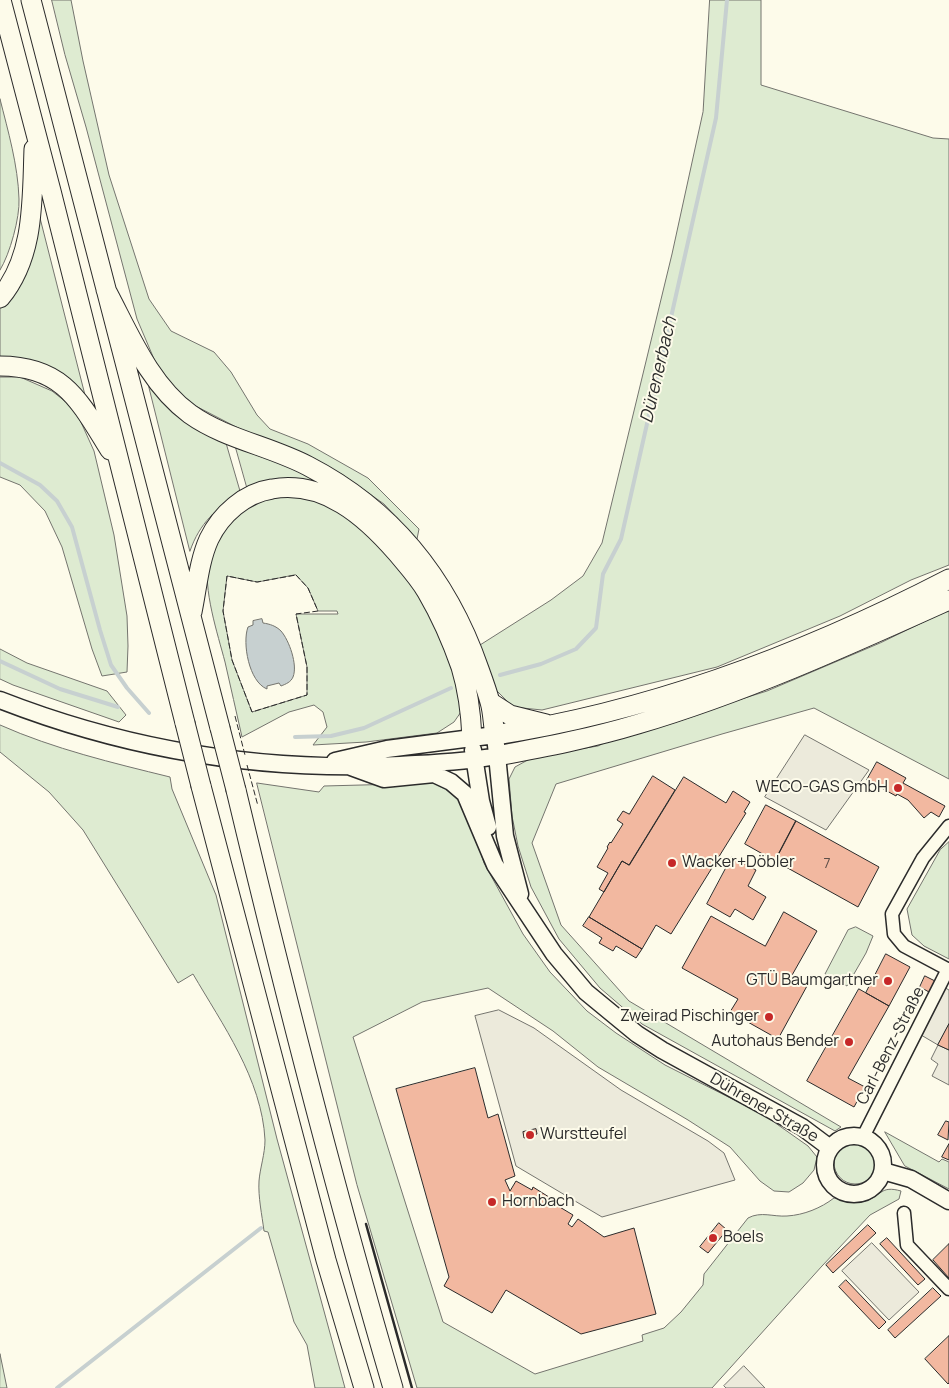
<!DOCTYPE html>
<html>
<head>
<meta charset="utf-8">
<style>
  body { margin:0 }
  canvas { display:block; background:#fdfbea }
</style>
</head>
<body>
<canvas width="949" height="1388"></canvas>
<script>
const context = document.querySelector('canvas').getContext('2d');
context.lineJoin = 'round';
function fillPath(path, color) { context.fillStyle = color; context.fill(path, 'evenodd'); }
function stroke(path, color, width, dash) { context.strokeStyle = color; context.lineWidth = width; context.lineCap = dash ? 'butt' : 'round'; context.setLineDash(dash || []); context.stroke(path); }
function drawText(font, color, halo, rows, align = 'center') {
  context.font = font + ' Manrope,sans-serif'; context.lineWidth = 4; context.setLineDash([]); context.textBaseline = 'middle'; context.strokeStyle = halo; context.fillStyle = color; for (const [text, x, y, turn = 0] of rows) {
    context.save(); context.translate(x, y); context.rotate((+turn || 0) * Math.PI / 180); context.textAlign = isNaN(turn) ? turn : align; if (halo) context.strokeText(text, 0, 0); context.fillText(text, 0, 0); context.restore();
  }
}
const green = new Path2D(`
  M52,0h19l12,61 26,114 40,124 22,32 43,21 17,20 26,43 13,14 38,15 60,34 51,51 -2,10 -33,-35 -41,-29 -66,-31 -35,-14 -56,-29 -29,-35 -20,-47 -51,-192 -21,-72z
  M710,0h51v85l172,53 16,1v426l-38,15 -71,36 -123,51 -175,43 -29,-3 -18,-18 -15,-44 71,-45 32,-24 19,-33 70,-289 31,-142z
  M0,99c8,32 18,66 19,100 1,18 -9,55 -19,71z
  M39,214l47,185c-30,-36 -42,-35 -86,-42v-50z
  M0,377h20l32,14 23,18 19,42 20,84 13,81 1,30 -1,26 -25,4 -10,-27 -30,-102 -17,-36 -25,-26 -20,-8z
  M149,387c23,24 46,45 77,56l14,48c-24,19 -40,31 -50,60z
  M236,448l39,11 57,27 -74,-3 -11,4z
  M301,497c11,3 23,5 33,11 71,37 113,126 129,201l-9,13 -17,11 -71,9 -53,3 14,-18 -4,-15 -9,-7 -25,7 -47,25c-6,-25 -11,-50 -17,-75 -7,-27 -23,-75 -16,-101 7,-30 34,-59 65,-63 9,-2 18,-1 27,-1zM296,575l12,13 10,23h19l1,3h-42l11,53v28l-55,17 -20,-52 -9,-49 4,-35 30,6z
  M949,610v169l-135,-71 -92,26 -166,50 -24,59 29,82 68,76 212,126 -6,4 -193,-107 -42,-36 -41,-49 -28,-52 -13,-41 -6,-30 -3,-37 6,-12 20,-11 63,-10 12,-6 157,-49 113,-48z
  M0,649l27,14 80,28 19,24 -7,7 -106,-37 -13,-6z
  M0,725c54,24 113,38 170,52l2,12 44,106 61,244 68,249h-30l-8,-43 -13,-23 -26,-90 -4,-1c-2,-16 -6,-34 -5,-50 1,-13 6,-27 6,-41 -3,-61 -43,-116 -72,-166l-15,9 -95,-153 -34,-38 -49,-40z
  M257,783l62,9 5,-6 113,-3 21,12 9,14 17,54 39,71 27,38 37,39 29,22 49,32 99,50 44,31 9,11 -3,13 -11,13 -14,9 -15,-1 -14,-10 -30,-34 -42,-27 -90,-53 -45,-36 -65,-43 -66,14 -69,35 90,285 92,52 108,-33 -1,-6 22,-7 17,-16 22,-27 1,-11 44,-56c13,-7 25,-1 39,-2 17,-1 34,-8 47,-18 11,3 20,6 31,3 17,-5 15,-16 36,-10l-2,8 -29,16 -48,51 -110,122h-295l-60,-203z
  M949,842v117l-25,-13 -12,-11 -5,-26 33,-59z
  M856,927l17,9 -7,17 -19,33 -22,-12 23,-44z
  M885,1132l54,30 3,-3 7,3v27l-44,-23z
  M834 1163a21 21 0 1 1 42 0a21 21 0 1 1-42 0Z
  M0,1354l7,34h-7z`);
const parking = new Path2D(`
  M805,735l64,35 -43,60 -61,-33z
  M940,985l9,5v34l-11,21 11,5v35l-17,-9 6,-12 -7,-5 7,-14 -22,-13z
  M499,1010l35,18 87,62 87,51 16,12 11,27 -133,37 -86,-51 -41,-150z
  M872,1243l47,49 -30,28 -47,-49z
  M744,1366l21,22h-39l-2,-2z`);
const water = new Path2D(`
  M262,619l1,4c7,1 13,3 18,8 8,9 17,34 12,46 -2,5 -7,7 -12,9l-2,-3 -12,3v3c-18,-7 -25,-46 -19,-62l5,-2v-4z`);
const stream = new Path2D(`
  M0,463l40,22 17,16 15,26 28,103 11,35 16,23 22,25
  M0,661l60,28 58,18
  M500,675l41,-11 35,-15 20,-21 7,-54 18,-35 95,-421 11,-118
  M295,737l36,-1 33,-8 87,-40
  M57,1388l204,-160`);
const building = new Path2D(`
  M877,762l29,16 -3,5 42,23 -6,11 -8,-5 -7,6 -16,-18 -11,-6 -1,2 -29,-16z
  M653,776l22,14 -46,75 -7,-4 -18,31 -5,-3 9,-16 -11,-6 11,-19 -1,-1 3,-5 1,1 12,-19 -6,-4 6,-9 6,3z
  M684,777l42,26 7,-12 17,11 -6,10 2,1 -75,121 -15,-9 -14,24 -53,-32 33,-56 7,4z
  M766,805l30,16 -21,40 -30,-17z
  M796,821l83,46 -21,40 -83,-46z
  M732,857l24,13 -8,16 18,11 -13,23 -18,-11 -5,8 -23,-13z
  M784,912l33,19 -26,46 16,9 -29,53 -48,-27 8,-13 -56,-31 29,-52 54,30z
  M589,917l53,32 -6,9 -20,-12 -3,5 -14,-8 3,-5 -19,-12z
  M886,954l24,13 -21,39 -23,-13z
  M925,976l10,5 -6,11 -9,-5z
  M859,989l30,17 -41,72 17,9 -11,20 -47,-26z
  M949,1024v26l-11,-5z
  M475,1068l13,50 10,-4 17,62 -10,4 5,11 6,-10 16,9 1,-3 27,17 -2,2 15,9 -5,9 4,3 6,-8 26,18 30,-9 22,86 -75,20 -75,-44 -14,23 -48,-27 5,-9 -53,-188z
  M946,1121l3,1 -1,18 -10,-5z
  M536,1129l1,5 -13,4 -1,-6z
  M949,1144v16l-7,-3z
  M719,1223l8,7 -19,23 -8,-6z
  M868,1225l8,8 -43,40 -7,-8z
  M887,1238l38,41 -7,6 -38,-41z
  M949,1244v34l-16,-18z
  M846,1280l40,42 -7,7 -40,-42z
  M933,1288l8,8 -46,42 -7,-8z
  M949,1336v47l-1,1 -23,-25z`);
const minor = new Path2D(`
  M949,826l-26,32 -31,56 2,20 10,12 45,24
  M863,1137l85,-168
  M904,1213l3,32 42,44`);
const major = new Path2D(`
  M0,700c128,50 263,72 400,65 33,-2 65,-3 97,-9
  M473,750l8,51 7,26
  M335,761l52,-12 108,-14 10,101 15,58
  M351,767l33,12 50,-5 17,8 14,12 30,71 59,89 32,38 51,42 25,16 140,77 28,21
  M825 1165a29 29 0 1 1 58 0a29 29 0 1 1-58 0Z
  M883,1171l28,8 38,22`);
const highway = new Path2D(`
  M1,0l50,191 134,532
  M31,0l189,728
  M106,290c23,43 43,94 84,124 35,25 80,32 118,52 85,44 140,114 171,203 4,11 8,22 11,33 3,10 3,22 5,33 157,-24 313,-83 454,-156
  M0,298c35,-42 32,-98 34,-149
  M0,366c64,0 80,36 110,84
  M192,612c5,-24 7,-51 17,-73 12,-25 36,-46 63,-50 52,-9 93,27 125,64 10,12 22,25 30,39 14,24 25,49 34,75 7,23 10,47 11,71
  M490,702l20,13 36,9
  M497,756c48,-9 95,-18 141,-32 108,-32 209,-78 311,-124
  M201,786l125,474 38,128
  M236,790c48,201 99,400 157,598`);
const highwayBridge = new Path2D(`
  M185,723l16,63
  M220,728l16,62`);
const fence = new Path2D(`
  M296,575l12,13 10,23 -22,3 11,53v28l-55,17 -20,-52 -9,-49 4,-35 30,6z
  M235,716l10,39
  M247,765l11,41`);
const wall = new Path2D(`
  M366,1224l46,164`);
const markers = [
  [898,788,5,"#c62828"],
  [672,863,5,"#c62828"],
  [888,981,5,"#c62828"],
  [769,1017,5,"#c62828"],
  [849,1042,5,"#c62828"],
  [530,1135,5,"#c62828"],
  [492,1202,5,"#c62828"],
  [713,1238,5,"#c62828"]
];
const numberNames = [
  ["7",827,864]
];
const poiNames = [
  ["WECO-GAS GmbH",888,788],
  ["Wacker+Döbler",682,863,"left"],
  ["GTÜ Baumgartner",878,981],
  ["Zweirad Pischinger",759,1017],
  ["Autohaus Bender",839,1042],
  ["Wurstteufel",540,1135,"left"],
  ["Hornbach",502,1202,"left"],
  ["Boels",723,1238,"left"]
];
const streetNames = [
  ["Carl-Benz-Straße",891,1046,-63],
  ["Dührener Straße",764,1108,30]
];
const waterNames = [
  ["Dürenerbach",659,370,-77]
];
fillPath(green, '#deebd1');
stroke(green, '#74746e', 1);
fillPath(parking, '#eceadb');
stroke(parking, '#74746e', 1);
fillPath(water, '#c7d0d0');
stroke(water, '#74746e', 1);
stroke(stream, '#c7d0d0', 4);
fillPath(building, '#f2b8a0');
stroke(building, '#2b2b2b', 1);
stroke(minor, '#2b2b2b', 15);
stroke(major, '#2b2b2b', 19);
stroke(highway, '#2b2b2b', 21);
stroke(minor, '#fdfbea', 12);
stroke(major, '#fdfbea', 16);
stroke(highway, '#fdfbea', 19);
stroke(highwayBridge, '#2b2b2b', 21, []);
stroke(highwayBridge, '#fdfbea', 19);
stroke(fence, '#2b2b2b', 1, [6, 2.5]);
stroke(wall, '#2b2b2b', 2.5);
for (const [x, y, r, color] of markers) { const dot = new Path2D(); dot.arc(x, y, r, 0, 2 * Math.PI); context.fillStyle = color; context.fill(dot); stroke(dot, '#fdfbea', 2); }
drawText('14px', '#5d4e48', null, numberNames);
drawText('16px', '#2b2b2b', '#fdfbea', poiNames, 'right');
drawText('16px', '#2b2b2b', '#fdfbea', streetNames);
drawText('italic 18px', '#2b2b2b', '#fdfbea', waterNames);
</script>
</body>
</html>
